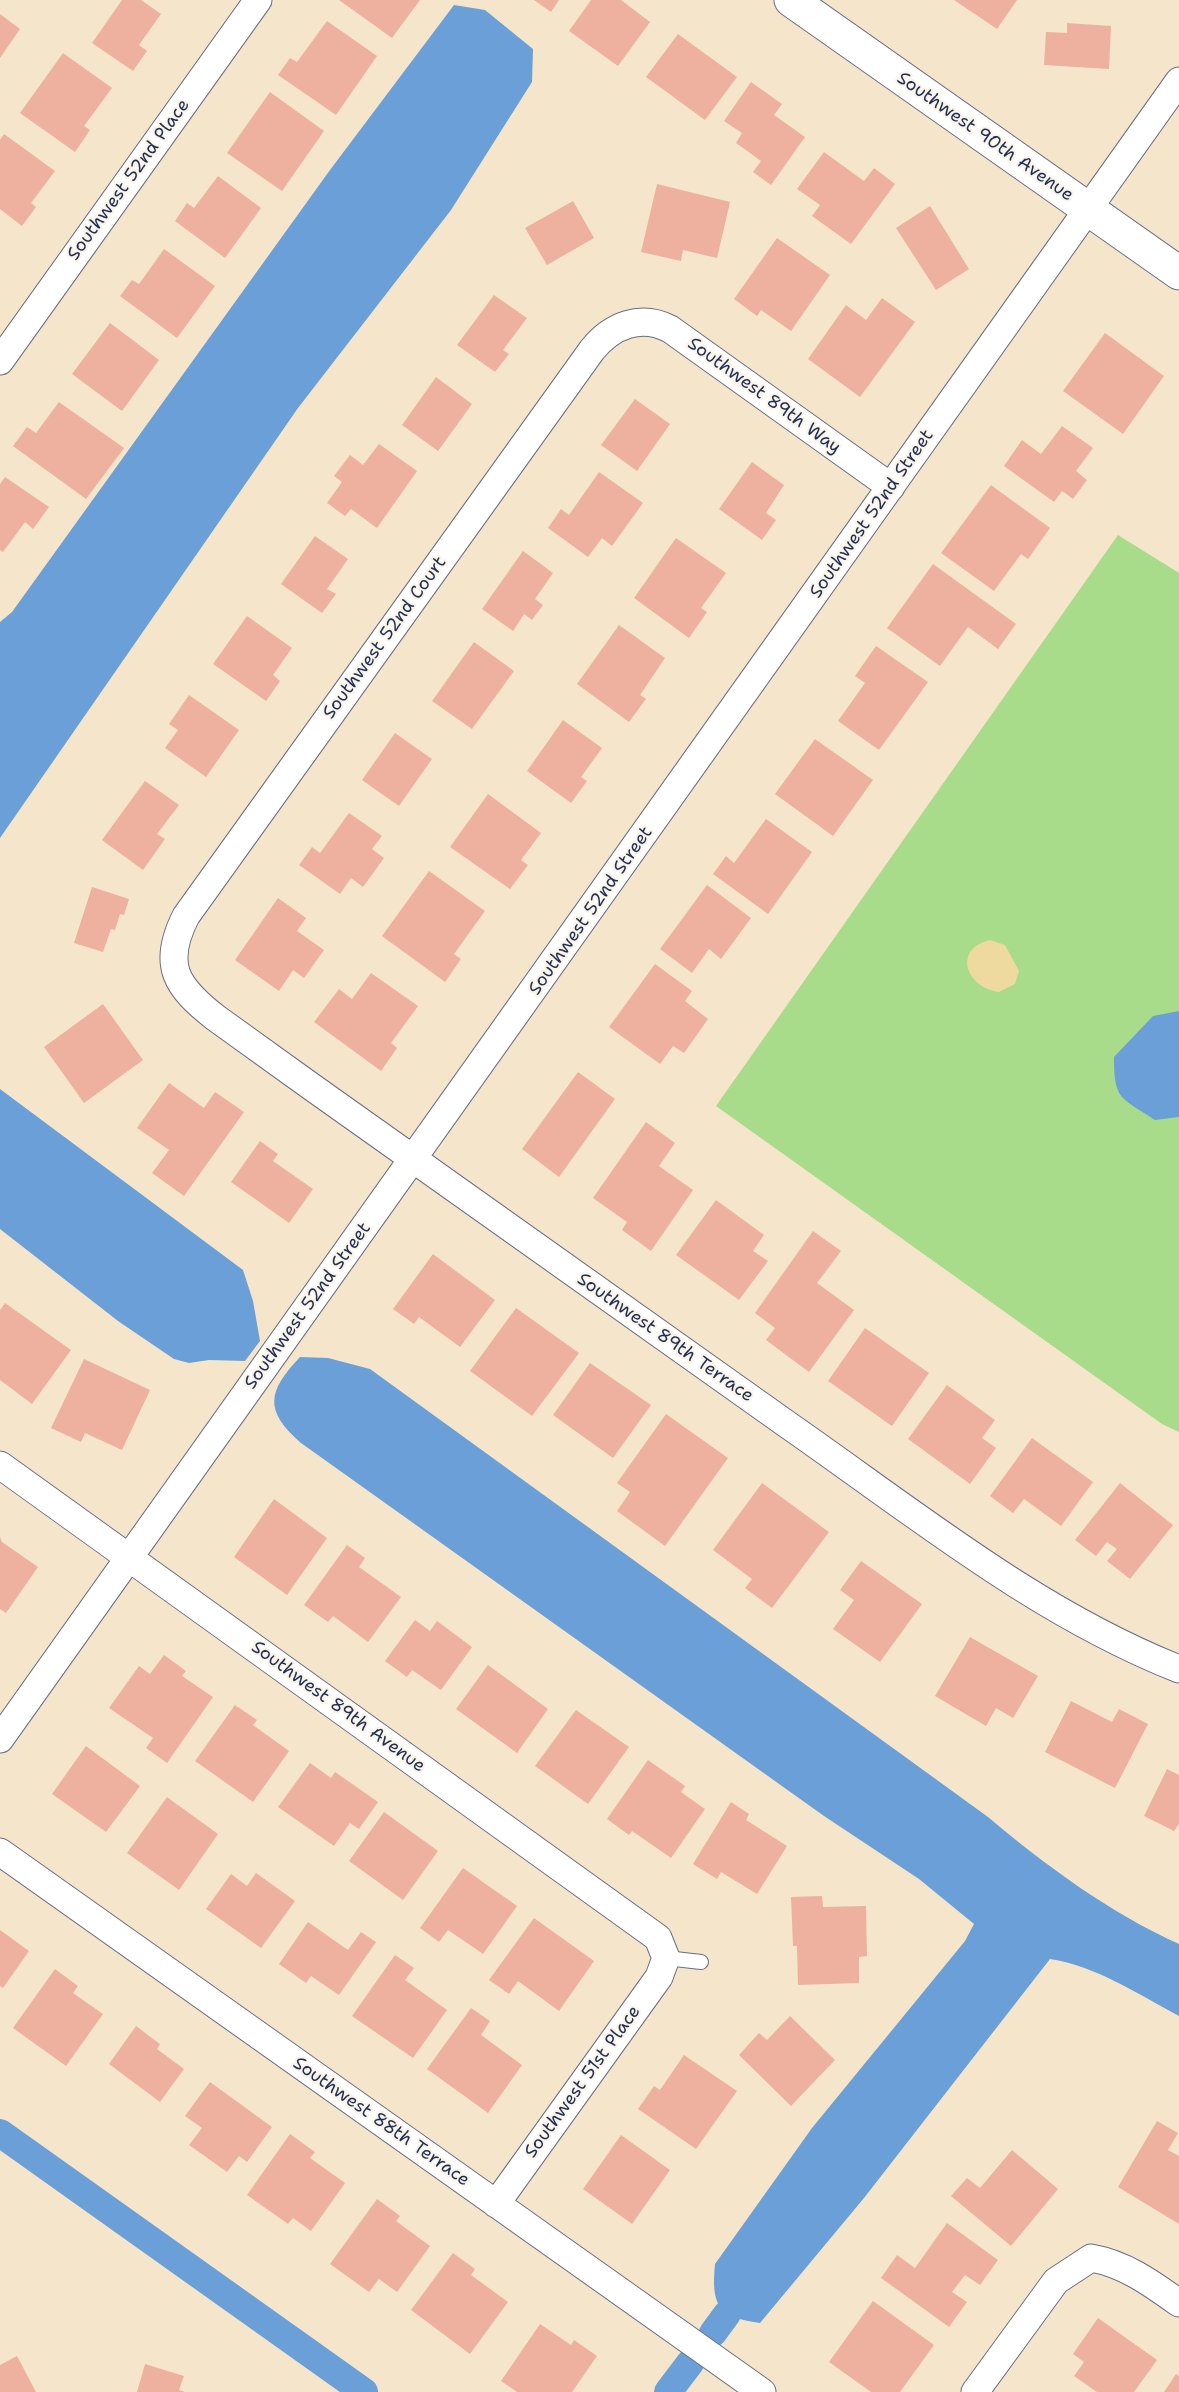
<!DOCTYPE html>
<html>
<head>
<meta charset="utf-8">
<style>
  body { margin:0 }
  canvas { display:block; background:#f5e5ca }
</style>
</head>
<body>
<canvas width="1179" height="2392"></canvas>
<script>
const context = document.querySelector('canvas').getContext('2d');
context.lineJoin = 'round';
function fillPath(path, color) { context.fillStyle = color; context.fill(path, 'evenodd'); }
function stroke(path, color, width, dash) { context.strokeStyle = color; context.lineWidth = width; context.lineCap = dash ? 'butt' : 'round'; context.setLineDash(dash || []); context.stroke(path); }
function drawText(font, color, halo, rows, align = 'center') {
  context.font = font + ' "Shantell Sans",sans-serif'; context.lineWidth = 4.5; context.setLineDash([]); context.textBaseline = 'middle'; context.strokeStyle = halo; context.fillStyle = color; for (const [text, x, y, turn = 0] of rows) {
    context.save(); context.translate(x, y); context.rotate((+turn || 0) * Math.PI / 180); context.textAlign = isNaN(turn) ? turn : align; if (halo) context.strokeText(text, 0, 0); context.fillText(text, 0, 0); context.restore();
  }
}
const green = new Path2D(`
  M1118,535l61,38v859l-17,-8 -446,-318z`);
const sand = new Path2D(`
  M990,940l15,5 14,26 -4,13 -16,8c-33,-4 -47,-43 -9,-52z`);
const water = new Path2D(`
  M454,5l31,5 48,39 -1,33 -81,128 -153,198 -298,430v-216l12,-10 318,-442z
  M1179,1011v106l-24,3c-34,-23 -41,-19 -41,-63l39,-41z
  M0,1089l243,181 10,31 7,40 -15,20 -36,-1 -20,3 -15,-4 -56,-38 -118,-92z
  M300,1357l28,1 42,11 618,448c57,48 122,96 191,127v72c-41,-22 -83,-50 -129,-57l-186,239 -104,125c-42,-6 -49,-17 -45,-59l97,-136 153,-187 9,-17 -55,-45 -95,-63 -523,-373c-38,-33 -33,-52 -1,-86z`);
const canal = new Path2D(`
  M0,2133l364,259
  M713,2333l14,-19
  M668,2392l22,-29`);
const building = new Path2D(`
  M122,0h19l20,14 -22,31 8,6 -14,20 -41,-28z
  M339,0h81l-28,38z
  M534,0h25l-8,12z
  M591,0h30l29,22 -32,44 -49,-35z
  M954,0h63l-20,29z
  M0,14l20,15 -20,29z
  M327,21l50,35 -41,59 -58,-40 12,-17 7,4z
  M1067,23l44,3 -2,43 -65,-4 2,-33 21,1z
  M678,34l59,43 -32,43 -59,-43z
  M63,53l49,35 -28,38 6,4 -15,22 -55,-39z
  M751,82l31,22 -8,11 31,22 -34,48 -18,-13 8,-11 -25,-18 6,-10 -18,-12z
  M270,92l54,39 -42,60 -55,-38z
  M4,134l51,37 -24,32 5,4 -14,19 -22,-17v-69z
  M824,152l40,29 10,-13 21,16 -44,60 -39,-28 8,-11 -23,-16z
  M218,176l43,32 -36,50 -50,-37 12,-18 7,5z
  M657,184l73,18 -13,56 -34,-8 -2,11 -40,-9z
  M573,201l21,37 -47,27 -22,-37z
  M930,206l39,63 -33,21 -40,-62z
  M777,238l53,37 -39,56 -30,-21 -4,6 -23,-17z
  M164,249l51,37 -38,52 -57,-42 12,-16 7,4z
  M494,295l33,23 -24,32 6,4 -14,18 -38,-27z
  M882,298l33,24 -55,75 -52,-38 38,-54 20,15z
  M110,323l49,37 -37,51 -50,-37z
  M1105,333l59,43 -41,58 -60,-43z
  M436,377l36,27 -34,47 -36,-26z
  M635,399l35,25 -33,47 -36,-26z
  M59,402l65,46 -38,51 -73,-53 14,-19 9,6z
  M1062,426l31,22 -17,23 11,9 -14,19 -11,-8 -8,11 -50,-36 18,-26 19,14z
  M379,444l38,27 -40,57 -26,-19 -6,7 -18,-13 15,-21 -8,-6 16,-21 13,10z
  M752,462l32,23 -18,28 10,7 -14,20 -43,-31z
  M599,472l44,31 -31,43 -10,-8 -14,19 -40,-29 13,-19 8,6z
  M5,477l44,30 -16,22 -8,-7 -22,30 -3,-2v-66z
  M991,485l59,43 -22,31 -7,-5 -27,37 -53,-38z
  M315,536l33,23 -21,30 9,5 -14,19 -41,-29z
  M676,538l50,35 -25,35 6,4 -18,26 -55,-40z
  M523,551l30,22 -18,26 8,6 -11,15 -8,-6 -11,17 -31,-22z
  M933,564l83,60 -18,25 -30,-22 -28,39 -53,-38z
  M247,616l45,32 -19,27 7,6 -14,20 -53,-37z
  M619,625l46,33 -25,37 6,4 -17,23 -52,-38z
  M474,642l40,29 -42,58 -40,-28z
  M876,646l52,36 -49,68 -41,-29 27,-38 -10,-7z
  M189,695l50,35 -33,47 -41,-29 13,-18 -9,-6z
  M563,720l39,28 -21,29 6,4 -16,22 -44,-32z
  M395,733l37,26 -33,47 -37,-26z
  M815,739l58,41 -40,56 -58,-42z
  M145,781l34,24 -22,29 8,5 -22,31 -41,-30z
  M488,794l53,39 -20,27 7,5 -18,24 -60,-42z
  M349,813l33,23 -10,13 12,9 -21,29 -12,-9 -11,16 -41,-29 13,-18 8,6z
  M766,819l46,33 -44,62 -55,-40 13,-18 8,7z
  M429,871l56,40 -31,43 7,5 -16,23 -63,-46z
  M707,885l44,33 -30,41 -12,-10 -17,24 -32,-24z
  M92,887l37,12 -5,16 -4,-1 -5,16 -4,-1 -8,23 -29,-9z
  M278,898l28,20 -9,13 27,19 -20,28 -11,-8 -14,21 -44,-31z
  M655,964l37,27 -7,10 23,18 -24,34 -11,-7 -13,18 -51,-37z
  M371,973l47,33 -27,37 6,5 -16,23 -67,-49 25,-33 13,10z
  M103,1004l40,56 -59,43 -40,-56z
  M578,1072l37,27 -56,78 -37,-28z
  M169,1083l35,25 11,-16 29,20 -60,84 -32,-23 17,-23 -32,-22z
  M646,1122l29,21 -16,23 34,24 -42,61 -29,-21 5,-8 -34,-24z
  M260,1141l18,13 -5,7 40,28 -24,34 -58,-41z
  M716,1200l48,35 -11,16 15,10 -29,39 -63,-45z
  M813,1231l28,20 -24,32 37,27 -45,62 -43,-32 9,-12 -20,-15z
  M433,1254l62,46 -35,47 -41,-30 -5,7 -21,-15z
  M5,1303l66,47 -39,54 -32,-24v-70z
  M516,1308l63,45 -47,63 -62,-45z
  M865,1328l64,45 -37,53 -64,-45z
  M84,1359l66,31 -28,60 -37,-17 -4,9 -30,-14z
  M590,1363l61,42 -38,53 -60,-43z
  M947,1385l48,35 -13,18 14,10 -26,36 -62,-45z
  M666,1414l62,44 -63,88 -48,-35 13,-19 -13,-9z
  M1032,1438l61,44 -32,44 -37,-27 -11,14 -23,-17z
  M762,1483l67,49 -57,76 -27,-20 7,-9 -39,-29z
  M1120,1483l53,42 -43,54 -23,-18 10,-12 -10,-7 -11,14 -21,-16z
  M274,1499l53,39 -40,57 -53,-38z
  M0,1537l2,5 36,25 -32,46 -6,-4z
  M347,1545l18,13 -6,9 42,30 -33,45 -35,-26 -5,6 -24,-17z
  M861,1561l61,43 -42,58 -47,-33 21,-29 -14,-10z
  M415,1620l15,11 7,-10 35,26 -31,43 -29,-20 -5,7 -22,-16z
  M970,1637l68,39 -25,42 -17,-10 -10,18 -51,-30z
  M164,1655l22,16 -4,5 31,21 -46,66 -21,-15 7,-10 -44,-30 30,-42 11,8z
  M488,1665l60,44 -31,44 -61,-44z
  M1071,1701l41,21 7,-13 29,15 -33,64 -70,-36z
  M235,1705l22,15 -4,5 36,26 -36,51 -58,-41z
  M576,1710l53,37 -41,57 -53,-38z
  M86,1746l54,40 -34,46 -54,-38z
  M648,1760l37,26 -4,6 24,17 -34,49 -39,-27 -3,4 -22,-16z
  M310,1763l21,15 4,-6 43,30 -19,27 -9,-6 -16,23 -56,-39z
  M1167,1769l12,6v49l-5,7 -30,-15z
  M167,1797l51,37 -39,56 -52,-37z
  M731,1802l18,12 -3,6 41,26 -30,48 -36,-22 -4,7 -24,-15z
  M384,1812l54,39 -35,49 -54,-39z
  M463,1868l54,38 -34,48 -35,-24 -9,12 -19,-14z
  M256,1873l39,28 -34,47 -55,-39 25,-35 16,12z
  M822,1896l1,11 43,-1 1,50 -8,1v26l-61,2 -1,-39h-4l-2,-49z
  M534,1918l60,43 -35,50 -41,-30 -9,13 -20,-14z
  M308,1922l40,28 13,-18 15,10 -37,53 -28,-19 -5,7 -27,-19z
  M0,1930l29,21 -26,37 -3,-2z
  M395,1955l19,13 -9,12 42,30 -34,48 -61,-42z
  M55,1969l23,17 -5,7 30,21 -37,52 -53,-38z
  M471,2008l19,13 -9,14 41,30 -34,48 -61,-44z
  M790,2016l45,44 -44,46 -52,-51 20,-22 8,7z
  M136,2026l24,18 -3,5 27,20 -24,33 -51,-38z
  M684,2055l53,36 -41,58 -58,-40 16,-23 6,4z
  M210,2082l62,45 -25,35 -8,-6 -12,16 -38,-27 13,-17 -17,-12z
  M1157,2121l21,12 -10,17 11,6v68l-61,-37z
  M290,2134l25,18 -5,6 35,25 -34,48 -18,-13 -5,6 -41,-29z
  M621,2135l49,35 -38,54 -49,-35z
  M1012,2150l46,39 -47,57 -60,-50 16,-18 13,10z
  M377,2199l23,17 -4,5 34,25 -33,46 -18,-13 -10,13 -39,-28z
  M947,2223l51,37 -18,25 -15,-10 -13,17 15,10 -18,25 -68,-49 16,-23 18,13z
  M453,2253l22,16 -4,6 37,27 -38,52 -59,-44z
  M873,2301l61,44 -34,47h-29l-42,-30z
  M1098,2318l59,42 -23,32h-37l-23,-16 10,-14 -11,-8z
  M540,2324l31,21 3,-5 23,16 -25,36h-55l-16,-11z
  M17,2356l19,36h-36v-27z
  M145,2364l39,12 -5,14 6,2h-48z
  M1176,2374l3,2v16h-15z`);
const service = new Path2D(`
  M666,1958l35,4`);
const minor = new Path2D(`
  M0,361l258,-361
  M891,487l-221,-158c-29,-15 -58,-4 -78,21l-406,566c-25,49 -10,71 30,102 190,137 381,273 572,407 125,87 249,188 391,244
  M0,1465l658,473 8,20 -7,19 -163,227
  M0,1739l1179,-1658
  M0,1852l762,540
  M975,2392l81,-111 35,-23c34,6 60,25 88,45`);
const tertiary = new Path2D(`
  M791,0l388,273`);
const streetNames = [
  ["Southwest 90th Avenue",985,137,35],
  ["Southwest 52nd Place",129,180,-54],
  ["Southwest 89th Way",764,396,36],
  ["Southwest 52nd Street",872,514,-55],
  ["Southwest 52nd Court",385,638,-54],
  ["Southwest 52nd Street",591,911,-55],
  ["Southwest 52nd Street",308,1306,-54],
  ["Southwest 89th Terrace",665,1338,35],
  ["Southwest 89th Avenue",338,1707,36],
  ["Southwest 51st Place",583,2082,-54],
  ["Southwest 88th Terrace",381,2122,35]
];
fillPath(green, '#a8db8a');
fillPath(sand, '#eeda9e');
fillPath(water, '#6aa0d7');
stroke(canal, '#6aa0d7', 28);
fillPath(building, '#eeb1a0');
stroke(service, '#676f84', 16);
stroke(minor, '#676f84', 29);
stroke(tertiary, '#676f84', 35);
stroke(service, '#fff', 14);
stroke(minor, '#fff', 27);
stroke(tertiary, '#fff', 33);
drawText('18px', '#1b2f5e', '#fcf5e5', streetNames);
</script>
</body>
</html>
